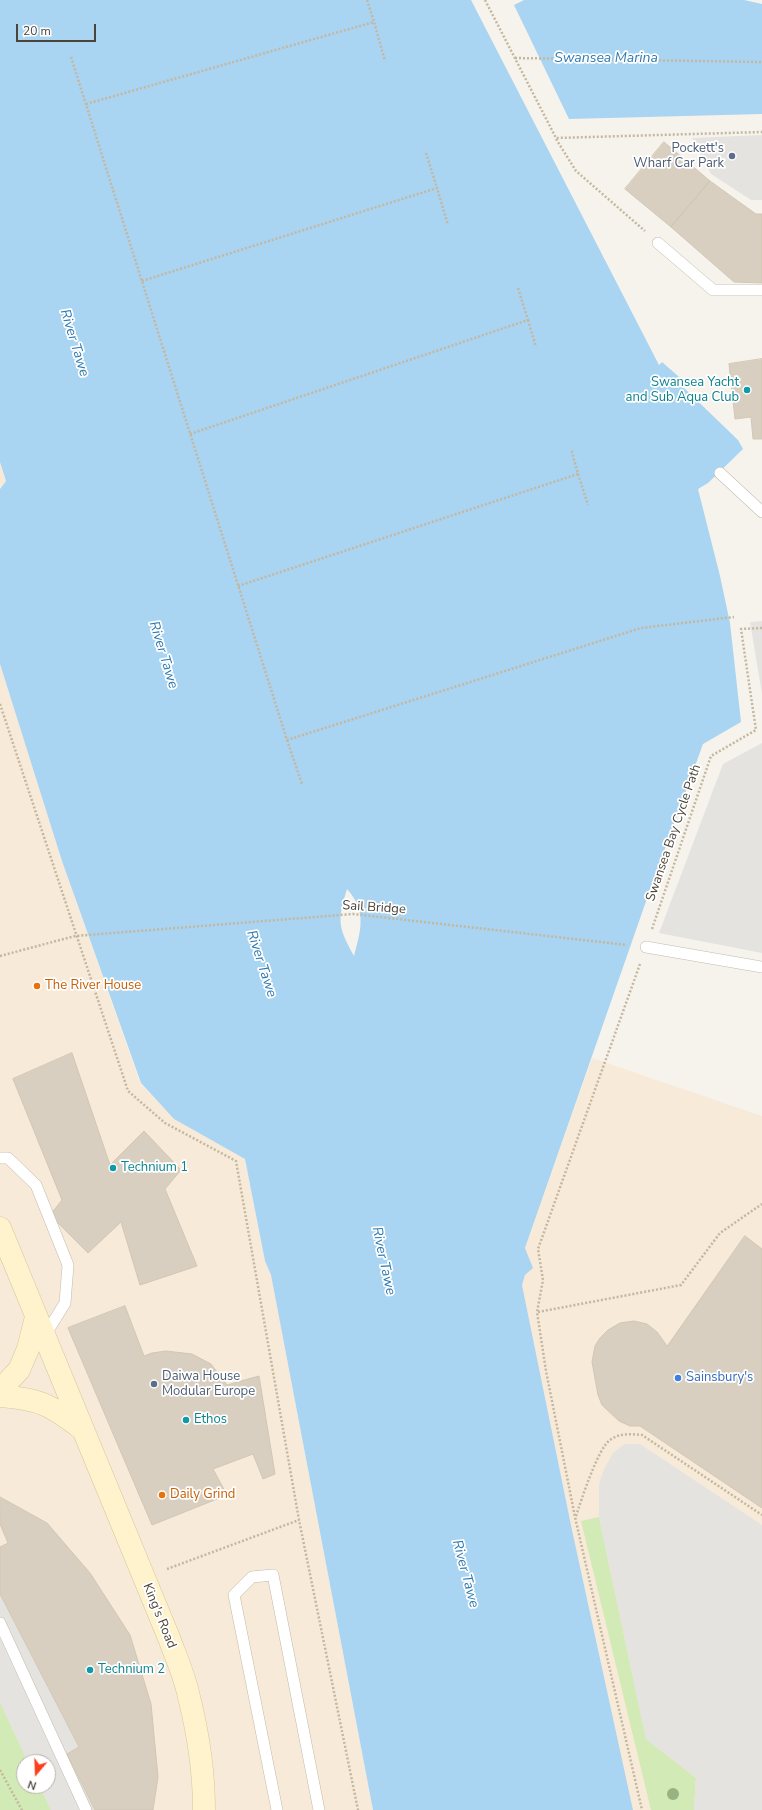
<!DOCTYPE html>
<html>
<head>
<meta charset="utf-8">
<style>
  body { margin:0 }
  #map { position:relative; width:762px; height:1810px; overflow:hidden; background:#f6f3ec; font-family:"Nunito Sans",sans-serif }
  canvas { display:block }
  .north { position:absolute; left:16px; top:1754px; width:40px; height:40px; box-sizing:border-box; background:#fff; border:1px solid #b7b4b0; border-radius:50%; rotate:199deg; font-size:11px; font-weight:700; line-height:16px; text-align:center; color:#4b4439 }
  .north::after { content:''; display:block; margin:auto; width:14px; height:18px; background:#fc3f1d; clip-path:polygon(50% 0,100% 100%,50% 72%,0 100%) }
  .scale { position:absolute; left:16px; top:24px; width:80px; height:18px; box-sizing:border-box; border:2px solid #4b4439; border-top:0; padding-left:5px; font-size:12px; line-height:14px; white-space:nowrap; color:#4b4439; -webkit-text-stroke:3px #fff; paint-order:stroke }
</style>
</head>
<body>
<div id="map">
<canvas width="762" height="1810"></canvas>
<div class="north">N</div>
<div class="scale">20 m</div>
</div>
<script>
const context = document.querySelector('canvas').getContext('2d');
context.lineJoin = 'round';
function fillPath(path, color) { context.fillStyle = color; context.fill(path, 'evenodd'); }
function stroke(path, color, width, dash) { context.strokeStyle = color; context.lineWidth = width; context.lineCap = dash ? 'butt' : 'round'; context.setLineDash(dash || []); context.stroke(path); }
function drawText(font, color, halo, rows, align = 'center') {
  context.font = font + ' "Nunito Sans",sans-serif'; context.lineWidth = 3.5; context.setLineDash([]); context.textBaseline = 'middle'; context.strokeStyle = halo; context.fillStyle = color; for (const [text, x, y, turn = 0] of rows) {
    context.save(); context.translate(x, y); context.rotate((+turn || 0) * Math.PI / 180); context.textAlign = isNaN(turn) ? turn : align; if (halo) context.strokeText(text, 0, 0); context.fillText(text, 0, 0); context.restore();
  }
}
const commercial = new Path2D(`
  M0,462l6,19 -6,8z
  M0,664l62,197 78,222 34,36 71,40 20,102 6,14 102,535h-373zM24,1762h24v24h-24z
  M592,1058l170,58v694h-129l-61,-280 -50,-245 3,-10 8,-7 -8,-20z`);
const green = new Path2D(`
  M599,1517l47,222 50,39 -2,32h-43l-70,-289z
  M0,1702l28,60h-4v24h16l11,24h-51z`);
const parking = new Path2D(`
  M762,135v65h-11l-40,-26 -19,-36z
  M762,621v73l-12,-72z
  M762,743v210l-103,-20 64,-169z
  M625,1444h15l122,81v285h-68l2,-32 -50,-39 -47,-222v-33l5,-15 9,-16z
  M0,1594l79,153 -12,7 28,56h-44l-11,-24h8v-24h-20l-28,-60z`);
const water = new Path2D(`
  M0,0h471l188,365 3,-3 24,21 -3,4 55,53 5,9 -35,34 -10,6 22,87 10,47 11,99 -38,22 -52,143 -126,361 8,20 -8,7 -3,10 50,245 61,280h-260l-102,-535 -6,-14 -20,-102 -71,-40 -33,-36 -79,-222 -62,-197v-175l6,-8 -6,-19zM347,889c20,22 14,41 7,67 -16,-29 -17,-35 -7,-67z
  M524,0h220l18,4v110l-193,5 -55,-114z`);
const building = new Path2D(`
  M664,142l46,39 -39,46 -46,-38z
  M710,181l46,33h6v69l-28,-1 -63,-55z
  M762,359v80h-9l-2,-22 -16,2 -6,-55z
  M72,1053l38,112 34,-34 37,39 -16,19 32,77 -57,19 -19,-63 -33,31 -38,-38 12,-15 -49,-121z
  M745,1236l17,13v259l-122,-82h-10l-11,-5 -17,-16 -4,-10 -6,-33 3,-16 5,-8 8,-8 12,-7 14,-2 13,3 10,8 10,14z
  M125,1306l19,50 8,-3 14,-2 26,3 19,10 16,21 32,-9 16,98 -12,5 -10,-25 -40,15 14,26 -75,30 -84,-197z
  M0,1497l47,26 43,50 40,62 21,69 7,73 -5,33h-58l-28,-56 12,-7 -79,-153v-47l8,-4 -8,-19z`);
const path = new Path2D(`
  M367,0l7,22
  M485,0l71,138 206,-6
  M71,57l216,683 354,-112 93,-11
  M515,58l247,4
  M86,104l288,-82 11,39
  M556,139l20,32 69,60
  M426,153l11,35
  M142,281l295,-93 11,37
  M528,320l8,27
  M190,434l338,-114 -10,-32
  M578,474l10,31
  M238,586l340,-112 -7,-25
  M0,704l128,387 37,32 71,38 63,359 59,290
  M287,740l15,44
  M652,929l59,-173 45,-26 -15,-101 21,-1
  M0,956l75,-20 278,-22 274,31
  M640,964l-102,285 5,31 -6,32 9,59 29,146 67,293
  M538,1312l143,-27 39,-52 42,-29
  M576,1516c5,-15 22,-68 34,-76 9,-7 21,-6 32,-5l120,80
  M167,1569l132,-49
  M0,1770l22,40`);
const lane = new Path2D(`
  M658,243l55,47h49
  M720,473l42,39
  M646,947l116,20
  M0,1158h8l28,27 32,80 -3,38 -21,34
  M0,1623l86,187
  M277,1810l-43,-215 18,-18 21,-2 46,235`);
const secondary = new Path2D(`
  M0,1228l169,410c7,19 16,39 20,59 9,36 15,75 15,113
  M0,1390l19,-20 9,-21 8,-32
  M0,1396c40,3 51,9 82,33`);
const trees = [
  [673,1794]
];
const markers = [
  [732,156,4,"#5c6f8a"],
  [747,390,4,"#0f9aa8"],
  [37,986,4,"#e8710a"],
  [113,1168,4,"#0f9aa8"],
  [678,1378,4,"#3f7fe0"],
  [154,1384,4,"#5c6f8a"],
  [186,1420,4,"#0f9aa8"],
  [162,1495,4,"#e8710a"],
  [90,1670,4,"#0f9aa8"]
];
const serviceNames = [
  ["Pockett's",724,149],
  ["Wharf Car Park",724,164],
  ["Daiwa House",162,1377,"left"],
  ["Modular Europe",162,1392,"left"]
];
const cultureNames = [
  ["Swansea Yacht",739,383,"right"],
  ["and Sub Aqua Club",739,398,"right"],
  ["Technium 1",121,1168],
  ["Ethos",194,1420],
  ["Technium 2",98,1670]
];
const streetNames = [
  ["Swansea Bay Cycle Path",674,833,-71],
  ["Sail Bridge",374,908,4],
  ["King's Road",159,1616,68]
];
const foodNames = [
  ["The River House",45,986],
  ["Daily Grind",170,1495]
];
const shopNames = [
  ["Sainsbury's",686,1378]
];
const waterNames = [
  ["Swansea Marina",606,59],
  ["River Tawe",74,343,73],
  ["River Tawe",163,655,73],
  ["River Tawe",261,964,72],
  ["River Tawe",383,1261,78],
  ["River Tawe",465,1574,75]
];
fillPath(commercial, '#f7ead8');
fillPath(green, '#d2eab5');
fillPath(parking, '#e5e3e0');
fillPath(water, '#a9d4f2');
fillPath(building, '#d8cfc1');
stroke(building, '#d3c7b4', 1);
stroke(lane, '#c2bbae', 12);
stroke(secondary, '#d6c79b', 23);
stroke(path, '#c4b79f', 2.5, [2, 2]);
stroke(lane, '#fff', 11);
stroke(secondary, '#fff3cd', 22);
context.fillStyle = '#97b381';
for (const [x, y] of trees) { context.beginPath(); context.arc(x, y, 6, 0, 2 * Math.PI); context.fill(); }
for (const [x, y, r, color] of markers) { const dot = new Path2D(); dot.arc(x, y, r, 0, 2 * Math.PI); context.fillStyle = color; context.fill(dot); stroke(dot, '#fff', 1.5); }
drawText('13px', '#4e5e75', '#fff', serviceNames, 'right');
drawText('13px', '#0d838f', '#fff', cultureNames, 'left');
drawText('13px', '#4b4439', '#fff', streetNames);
drawText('13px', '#c56008', '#fff', foodNames, 'left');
drawText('13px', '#366cbe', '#fff', shopNames, 'left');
drawText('italic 14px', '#2e7ab2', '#fff', waterNames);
</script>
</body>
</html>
